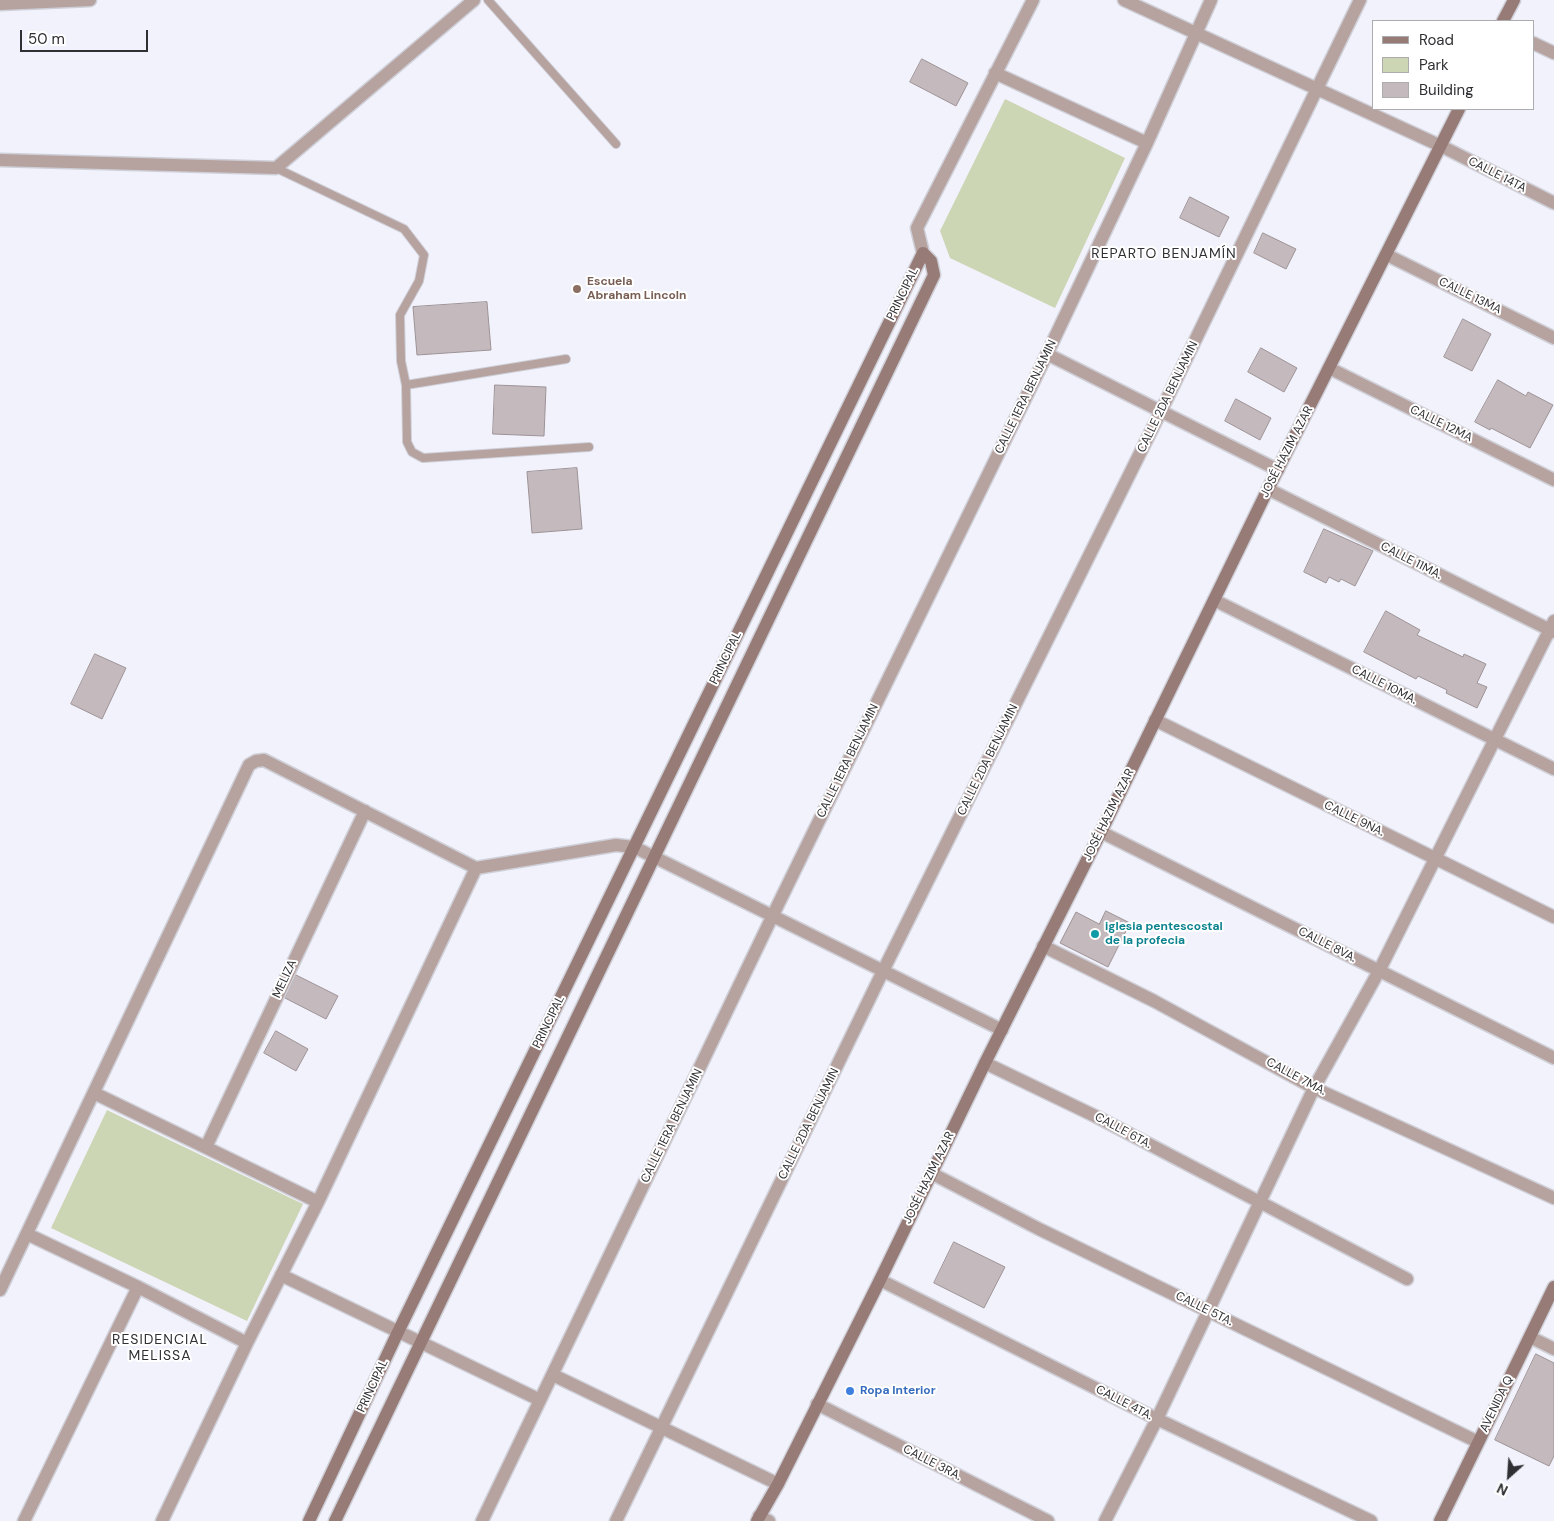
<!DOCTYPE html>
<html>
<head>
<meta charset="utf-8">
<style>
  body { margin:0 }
  #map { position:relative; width:1554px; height:1521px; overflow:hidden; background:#f2f2fc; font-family:"DM Sans",sans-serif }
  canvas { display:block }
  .legend { position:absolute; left:1372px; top:20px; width:162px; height:90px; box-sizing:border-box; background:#fff; border:1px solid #acacae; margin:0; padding:6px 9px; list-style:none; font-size:15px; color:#303034 }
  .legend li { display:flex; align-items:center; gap:10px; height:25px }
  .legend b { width:25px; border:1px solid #acacae }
  .north { position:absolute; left:1484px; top:1451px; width:50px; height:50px; -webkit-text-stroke:4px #fff; paint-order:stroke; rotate:206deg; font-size:14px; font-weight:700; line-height:20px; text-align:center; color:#303034 }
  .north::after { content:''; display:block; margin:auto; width:18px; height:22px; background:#303034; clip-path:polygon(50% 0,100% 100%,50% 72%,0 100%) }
  .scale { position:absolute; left:20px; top:30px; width:128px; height:22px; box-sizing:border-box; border:2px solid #303034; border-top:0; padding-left:6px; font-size:15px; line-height:18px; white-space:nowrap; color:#303034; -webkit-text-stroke:4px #fff; paint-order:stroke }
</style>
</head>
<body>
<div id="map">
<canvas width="1554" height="1521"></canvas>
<ul class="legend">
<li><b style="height:6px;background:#977b77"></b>Road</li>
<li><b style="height:14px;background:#ccd5b4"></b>Park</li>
<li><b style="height:14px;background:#c4b9bc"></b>Building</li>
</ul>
<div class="north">N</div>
<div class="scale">50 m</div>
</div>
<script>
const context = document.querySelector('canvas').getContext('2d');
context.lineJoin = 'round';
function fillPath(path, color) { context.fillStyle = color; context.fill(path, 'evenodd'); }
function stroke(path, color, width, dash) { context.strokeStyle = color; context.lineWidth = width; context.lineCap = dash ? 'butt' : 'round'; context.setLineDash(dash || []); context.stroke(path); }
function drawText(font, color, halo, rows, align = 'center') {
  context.font = font + ' "DM Sans",sans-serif'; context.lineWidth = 4; context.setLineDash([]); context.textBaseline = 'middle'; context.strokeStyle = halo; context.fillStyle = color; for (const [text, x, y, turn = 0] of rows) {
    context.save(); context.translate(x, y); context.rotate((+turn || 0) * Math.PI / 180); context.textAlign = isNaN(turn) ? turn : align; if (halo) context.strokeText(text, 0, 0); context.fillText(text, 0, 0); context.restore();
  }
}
const green = new Path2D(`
  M1005,99l120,59 -70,150 -105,-50 -10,-27z
  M107,1110l196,94 -56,117 -196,-93z`);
const building = new Path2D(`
  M922,59l46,24 -12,23 -46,-24z
  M1190,197l39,20 -10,20 -39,-19z
  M1263,233l33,16 -10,20 -32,-16z
  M487,302l4,48 -74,5 -4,-48z
  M1463,319l28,15 -19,37 -28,-14z
  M1261,348l36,20 -13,24 -36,-20z
  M1498,380l28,16 2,-4 25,13 -23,43 -39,-20 -1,2 -15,-8z
  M495,385l51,2 -2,49 -51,-2z
  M1236,399l35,19 -11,22 -35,-19z
  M577,468l5,61 -50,4 -5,-61z
  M1324,529l49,22 -18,35 -14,-7 -2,3 -10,-5 -3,6 -22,-11z
  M1386,611l34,19 -3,5 46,22 1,-3 22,10 -9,19 10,4 -10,21 -31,-15 1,-3 -29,-14 -2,3 -52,-27z
  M95,654l31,14 -24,51 -31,-15z
  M1106,911l24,12 -22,44 -48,-24 16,-31 23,12z
  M296,975l42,21 -12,23 -41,-21z
  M276,1031l32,18 -12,22 -32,-18z
  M954,1242l51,25 -21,41 -50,-25z
  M1536,1354l18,9v93l-5,10 -54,-26z`);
const lane = new Path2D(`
  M488,0l128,144
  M276,168l128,61 20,26 -5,26 -19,34 1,46 5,24 160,-26
  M406,385l1,57 5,10 11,6 166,-11`);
const street = new Path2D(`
  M1124,0l317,146 113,57
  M0,4l90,-4
  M1533,43l21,10
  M995,73l152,70
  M0,160l276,8 198,-168
  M923,253l-6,-25 116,-228
  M1387,255l167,83
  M1047,354l231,116
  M1329,368l225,112
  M1268,489l286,143
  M1214,600l340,169
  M1155,720l399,197
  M1101,832l453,226
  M1043,946l111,55 160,87 240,110
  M985,1063l112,54 310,162
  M94,1093l224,109
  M206,1147l159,-336
  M931,1173l108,56 439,213
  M27,1234l111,53 109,56
  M281,1275l259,125
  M880,1280l277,139 214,102
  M0,1290l249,-525 7,-4 8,-1 212,108 140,-23 18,2 368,183
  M1530,1337l24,12
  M553,1375l225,109
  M817,1404l231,117
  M759,1516l10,5
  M24,1521l114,-234
  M162,1521l85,-178 71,-141 158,-334
  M482,1521l290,-604 275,-563 100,-211 64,-143
  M616,1521l267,-550 278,-560 199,-411
  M1105,1521l52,-102 157,-331 65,-117 175,-350`);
const secondary = new Path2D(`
  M1503,21l11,-21
  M309,1521l89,-189 525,-1079 8,8 3,14 -599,1246
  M757,1521l21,-37 102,-204 105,-217 116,-231 167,-343 191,-380
  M1440,1521l114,-234`);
const markers = [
  [577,289,5,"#8d6e63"],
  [1095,934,5,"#0f9aa8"],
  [850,1391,5,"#3f7fe0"]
];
const streetNames = [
  ["CALLE 14TA",1497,175,27],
  ["PRINCIPAL",903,294,-64],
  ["CALLE 13MA",1470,296,26],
  ["CALLE 1ERA BENJAMIN",1026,397,-64],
  ["CALLE 2DA BENJAMIN",1168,397,-64],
  ["CALLE 12MA",1441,424,26],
  ["JOSÉ HAZIM AZAR",1287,452,-63],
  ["CALLE 11MA.",1411,561,27],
  ["PRINCIPAL",726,658,-64],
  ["CALLE 10MA.",1384,685,27],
  ["CALLE 2DA BENJAMIN",988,760,-64],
  ["CALLE 1ERA BENJAMIN",848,761,-64],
  ["JOSÉ HAZIM AZAR",1109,815,-64],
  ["CALLE 9NA.",1354,819,26],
  ["CALLE 8VA.",1327,945,27],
  ["MELIZA",285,979,-65],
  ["PRINCIPAL",549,1022,-64],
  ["CALLE 7MA.",1296,1077,28],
  ["CALLE 2DA BENJAMIN",809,1124,-64],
  ["CALLE 1ERA BENJAMIN",672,1126,-64],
  ["CALLE 6TA.",1123,1131,28],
  ["JOSÉ HAZIM AZAR",929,1178,-64],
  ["CALLE 5TA.",1204,1309,26],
  ["PRINCIPAL",373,1386,-65],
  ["CALLE 4TA.",1124,1403,27],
  ["AVENIDA Q",1497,1404,-64],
  ["CALLE 3RA.",932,1463,27]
];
const educationNames = [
  ["Escuela",587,282],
  ["Abraham Lincoln",587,296]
];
const cultureNames = [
  ["iglesia pentescostal",1105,927],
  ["de la profecia",1105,941]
];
const shopNames = [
  ["Ropa Interior",860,1391]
];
const neighbourhoodNames = [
  ["REPARTO BENJAMÍN",1164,254],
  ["RESIDENCIAL",160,1340],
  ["MELISSA",160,1356]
];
fillPath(green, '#ccd5b4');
fillPath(building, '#c4b9bc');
stroke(building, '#9d9396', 1);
stroke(lane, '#cfcfd8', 10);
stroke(street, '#cfcfd8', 15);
stroke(secondary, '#cfcfd8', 15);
stroke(lane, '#b6a29f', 8);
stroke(street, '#b6a29f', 12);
stroke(secondary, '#977b77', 12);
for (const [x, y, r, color] of markers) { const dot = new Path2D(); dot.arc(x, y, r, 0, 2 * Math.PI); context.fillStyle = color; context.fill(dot); stroke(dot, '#fff', 2); }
drawText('12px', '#303034', '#fff', streetNames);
drawText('bold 12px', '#785e54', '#fff', educationNames, 'left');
drawText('bold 12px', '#0d838f', '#fff', cultureNames, 'left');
drawText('bold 12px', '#366cbe', '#fff', shopNames, 'left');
context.letterSpacing = '1px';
drawText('14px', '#303034', '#fff', neighbourhoodNames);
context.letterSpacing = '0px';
</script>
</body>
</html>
